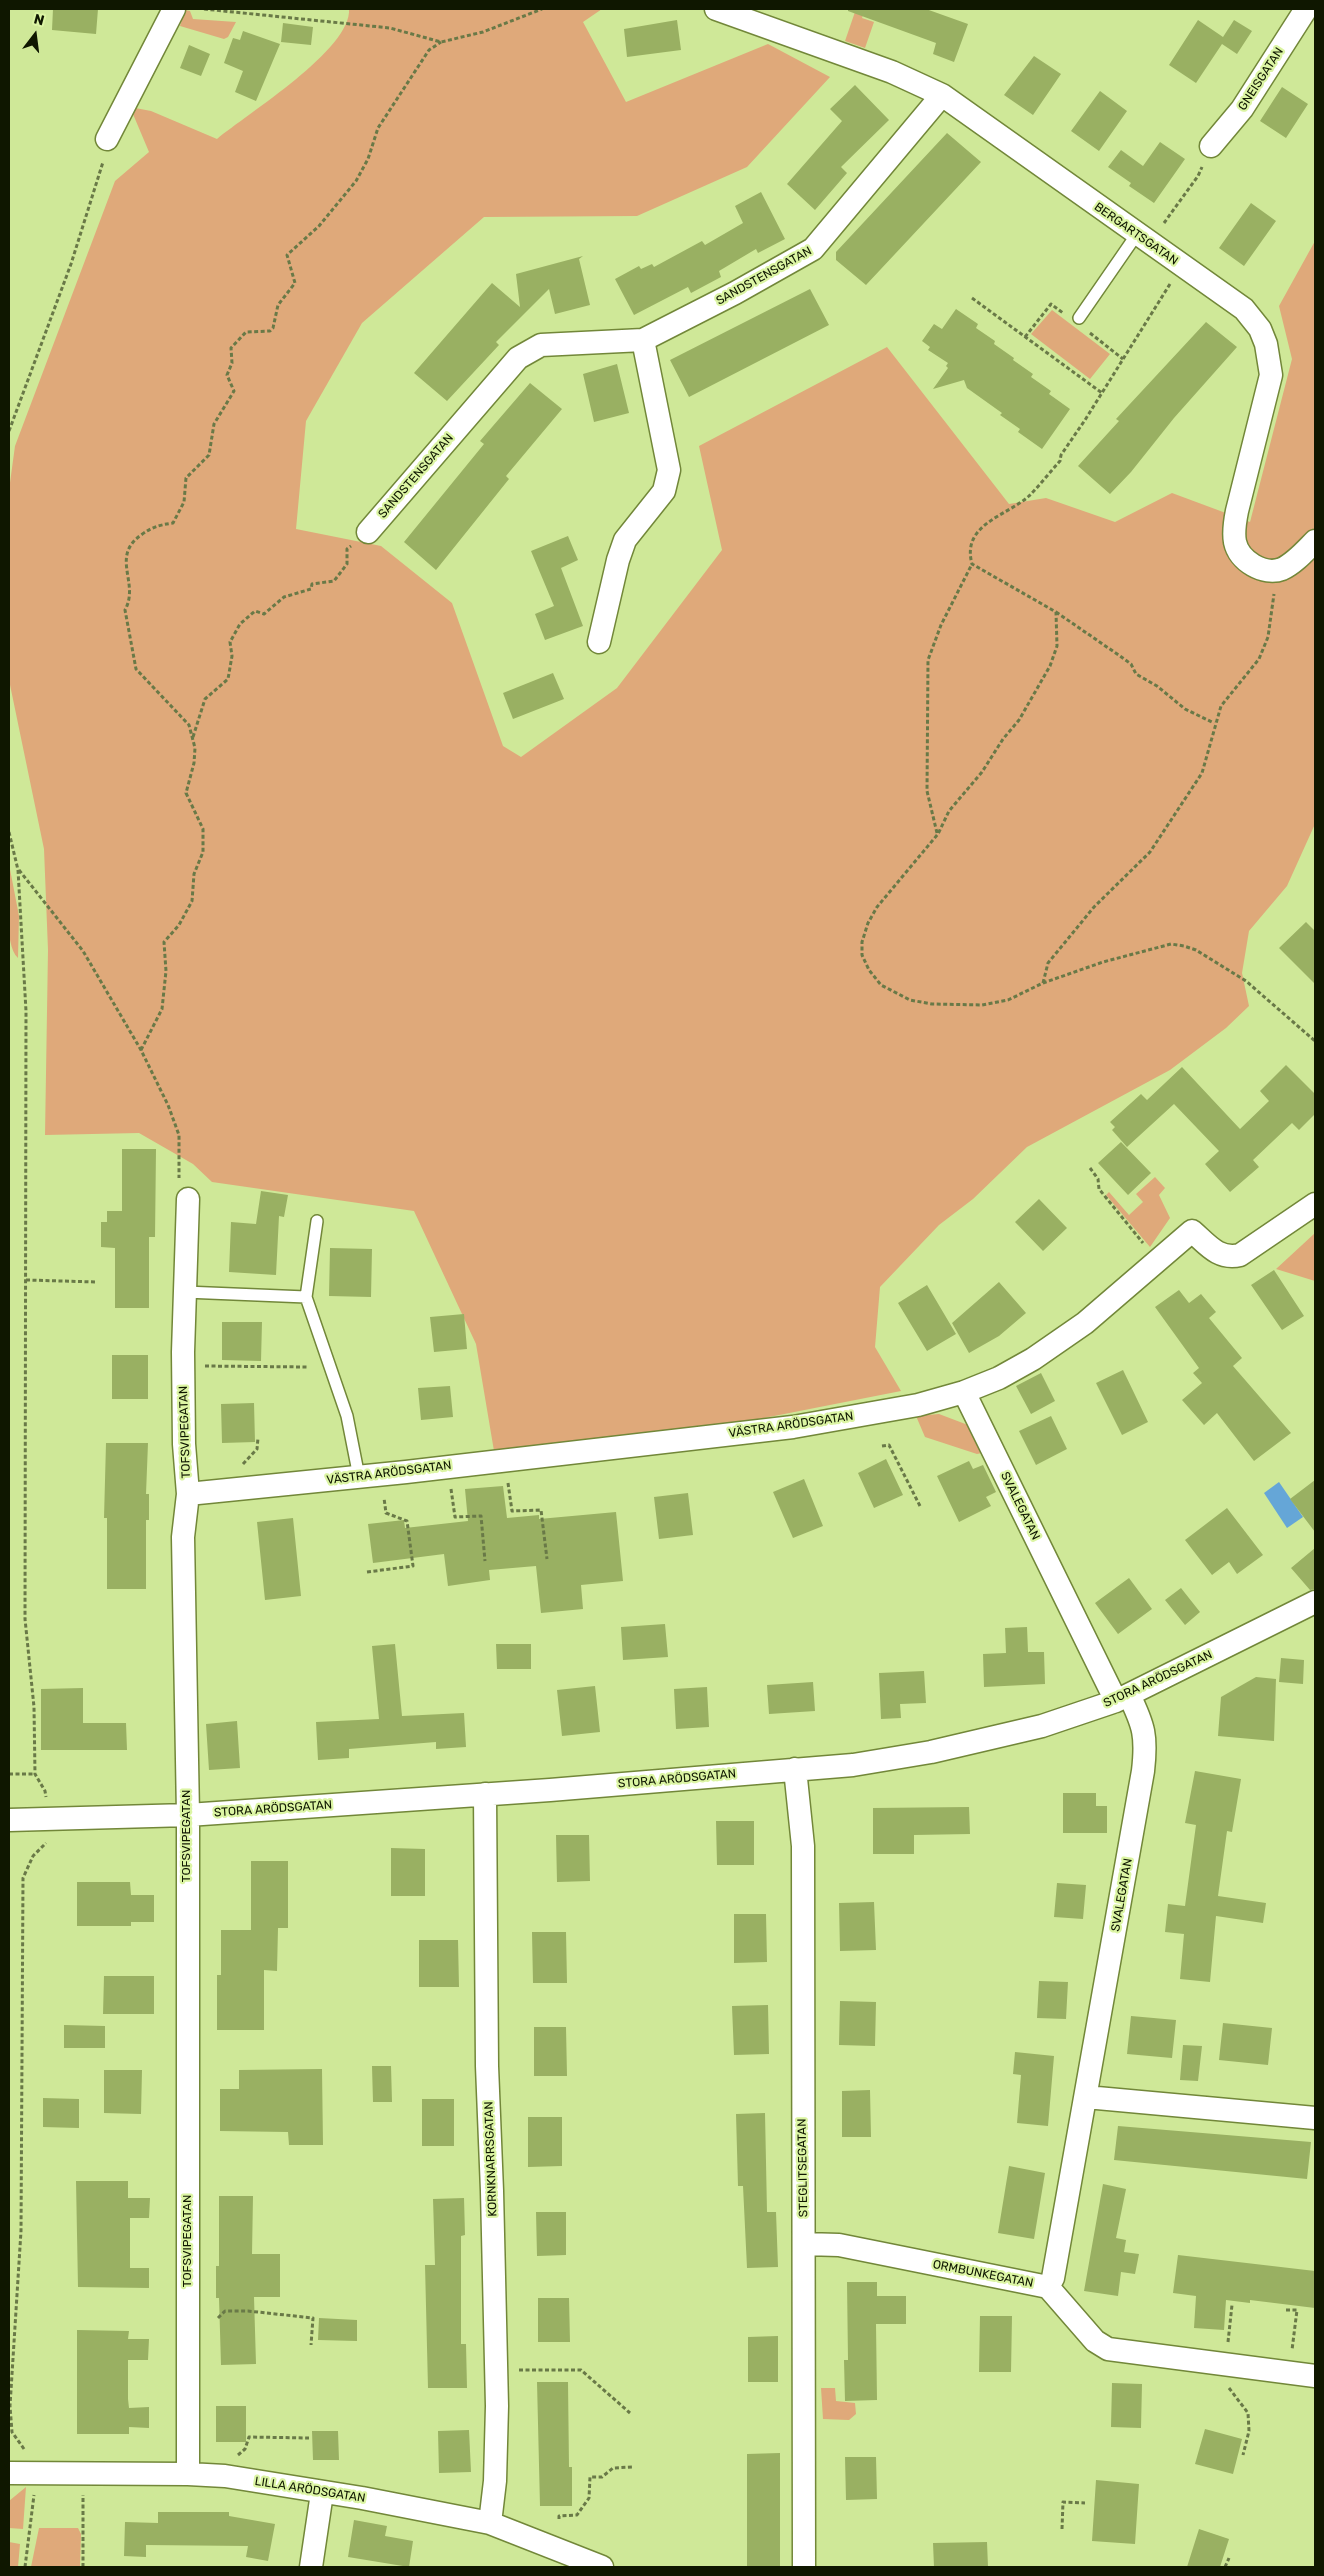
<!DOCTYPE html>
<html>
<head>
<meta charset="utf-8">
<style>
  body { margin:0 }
  #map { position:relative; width:1324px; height:2576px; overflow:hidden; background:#cfe898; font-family:Rubik,sans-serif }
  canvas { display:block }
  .frame { position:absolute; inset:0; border:10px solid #0f1700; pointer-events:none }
  .north { position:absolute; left:10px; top:10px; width:50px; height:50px; -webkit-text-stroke:4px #dcf5a4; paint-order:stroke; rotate:15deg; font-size:14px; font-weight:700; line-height:20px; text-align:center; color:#0f1700 }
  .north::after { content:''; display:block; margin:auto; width:18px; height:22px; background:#0f1700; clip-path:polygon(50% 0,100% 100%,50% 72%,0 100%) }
</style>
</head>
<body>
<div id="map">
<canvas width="1324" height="2576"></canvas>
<div class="frame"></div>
<div class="north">N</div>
</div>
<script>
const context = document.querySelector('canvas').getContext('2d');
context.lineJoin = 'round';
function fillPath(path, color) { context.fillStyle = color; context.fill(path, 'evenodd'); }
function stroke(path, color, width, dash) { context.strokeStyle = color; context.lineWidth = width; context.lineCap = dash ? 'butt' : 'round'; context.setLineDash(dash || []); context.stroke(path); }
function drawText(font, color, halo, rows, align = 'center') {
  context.font = font + ' Rubik,sans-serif'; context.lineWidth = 4.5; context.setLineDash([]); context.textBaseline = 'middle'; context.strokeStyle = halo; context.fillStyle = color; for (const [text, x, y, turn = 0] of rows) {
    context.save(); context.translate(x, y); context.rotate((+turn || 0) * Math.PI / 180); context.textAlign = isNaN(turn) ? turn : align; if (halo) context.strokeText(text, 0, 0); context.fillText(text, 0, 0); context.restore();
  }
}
const green = new Path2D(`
  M349,9h253l-19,13 43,80 142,-58 62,33 -83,90 -110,49 -153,1 -122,106 -56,98 -10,108 85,17 71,57 51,143 18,11 96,-69 105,-138 -23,-104 188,-99 122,157 37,-6 69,24 57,-29 78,29 42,-163 -13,-53 36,-65v583l-28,62 -38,45 -7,42 7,33 -23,22 -56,42 -143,77 -54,52 -34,26 -59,62 -5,60 26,44 -203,40 -100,13 -60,1 -44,6 -18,-107 -62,-133 -202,-29 -19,-18 -54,-31 -94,2 3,-185 -4,-101 -35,-169v-190l6,-44 100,-265 34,-29 -19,-45 21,4 66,28c30,-25 135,-90 132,-130z
  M856,9h9l-3,9 12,4 -9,26 -20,-7z
  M185,10l5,1 3,8 43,3 -8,15 -4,2 -44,-13z
  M1052,310l58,44 -20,25 -59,-45z
  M9,864l10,52 -1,42c-15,-13 -9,-74 -9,-94z
  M1155,1177l10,11 -6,7 11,23 -20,29 -44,-52 3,-3 20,23 14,-13 -7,-8z
  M1315,1233v48l-39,-12z
  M939,1414l29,11 14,28 -5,1 -52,-17 -9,-21z
  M821,2388h14l1,13 19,2 1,11 -7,6 -26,-1z
  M26,2487l-3,42 -14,-1v-27z
  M39,2528h39l3,6 -1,33h-49z
  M9,2542l11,2 -2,23h-9z`);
const water = new Path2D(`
  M1279,1482l24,35 -16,11 -23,-35z`);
const building = new Path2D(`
  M53,9h45l-2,25 -44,-4z
  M848,9h78l42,15 -14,38 -21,-8 3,-11 -88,-32z
  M677,20l4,30 -54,7 -3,-28z
  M1198,20l25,17 11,-17 18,11 -15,23 -15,-10 -26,39 -27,-18z
  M283,23l30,4 -2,18 -30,-3z
  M243,31l37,13 -24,57 -21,-9 8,-21 -19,-8 9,-25 7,2z
  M189,45l21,9 -9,22 -21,-8z
  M1034,56l27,18 -28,41 -29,-20z
  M855,85l34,35 -48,47 6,6 -32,37 -28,-26 55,-63 -12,-12z
  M1282,87l26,17 -22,34 -26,-17z
  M1100,91l27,20 -28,40 -28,-20z
  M947,133l34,29 -115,123 -30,-25v-8z
  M1160,142l25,17 -31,44 -25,-17 2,-3 -23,-16 13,-17 22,16z
  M761,192l24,47 -27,14 -2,-4 -37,22 2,6 -30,16 -3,-6 -54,28 -19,-36 24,-13 2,3 11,-5 2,3 48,-26 3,4 38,-22 -8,-17z
  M1251,203l25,18 -32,45 -25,-18z
  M583,256l-4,3 11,46 -35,9 -6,-25 -53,53 3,3 -52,56 -33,-28 78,-90 28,24 -4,-33z
  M810,289l19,36 -140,72 -19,-37z
  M956,309l22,15 -2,4 19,13 -1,3 20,14 -1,2 20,14 -2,3 20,14 -2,3 21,15 -28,40 -24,-17 2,-3 -20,-14 2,-2 -35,-25 -3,-8 -31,9 15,-21 -2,-2 2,-3 -20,-13 2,-3 -8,-6 12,-17 8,5z
  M1206,322l31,25 -63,71 -43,54 -21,22 -32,-28 41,-45 -3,-2z
  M617,364l12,49 -35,9 -11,-48z
  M530,383l32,26 -56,67 3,3 -73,91 -32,-28 80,-98 -4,-3z
  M568,536l10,24 -17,8 22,58 -38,14 -10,-26 19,-8 -23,-55z
  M553,673l11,26 -51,20 -10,-26z
  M1306,922l9,9v53l-36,-36z
  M1286,1065l29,29v20l-16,16 -7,-7 -39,37 6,7 -29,25 -25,-28 14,-13 -45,-47 -47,43 -15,-17 3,-3 -5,-5 31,-28 6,6 35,-33 58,62 29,-28 -9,-10z
  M1121,1142l30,31 -23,22 -30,-32z
  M122,1149h34l-1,88h-6v71h-34v-60l-14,-1v-25h6v-11h15z
  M261,1191l27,4 -4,22 -5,-1 -3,59 -47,-3 2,-50 25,2z
  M1039,1199l28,29 -24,23 -28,-29z
  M330,1248l42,1 -1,48 -42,-1z
  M1274,1270l30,46 -22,14 -31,-45z
  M999,1282l27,31 -27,23 -30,17 -17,-30z
  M927,1285l29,49 -29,17 -29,-48z
  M1179,1290l10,13 12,-9 15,18 -7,6 33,40 -9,8 58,67 -37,28 -37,-48 -13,12 -22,-25 20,-17 -9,-10 6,-5 -44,-61z
  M464,1314l3,35 -33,3 -4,-35z
  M222,1322h40l-1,39 -39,-1z
  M112,1355h36v44h-36z
  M1123,1370l25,52 -26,13 -26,-52z
  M1041,1373l14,28 -24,13 -15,-28z
  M450,1386l3,31 -32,3 -3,-32z
  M254,1403l1,39 -33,1 -1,-39z
  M1051,1416l16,33 -31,16 -17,-34z
  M106,1443h42l-2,51h3v26h-3v69h-39v-71h-3z
  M886,1459l17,36 -29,13 -16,-35z
  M969,1461l4,8 10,-4 13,27 -10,5 5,9 -32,16 -22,-46z
  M804,1479l19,47 -30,12 -20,-46z
  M1315,1480v52l-25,-33z
  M503,1486l4,32 32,-3v4l77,-7 7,69 -42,4 2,24 -42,4 -5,-47 -47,4 1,10 -42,6 -4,-32 -71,9 -5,-39 36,-4 1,8 63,-7 -3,-32z
  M688,1493l5,42 -34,4 -5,-42z
  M1227,1508l36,47 -26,19 -8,-12 -17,13 -27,-35z
  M293,1518l8,78 -36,4 -8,-78z
  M1315,1548v41l-5,1 -19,-22z
  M1129,1578l23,31 -34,25 -23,-31z
  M1181,1588l19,24 -15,13 -20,-25z
  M665,1624l3,33 -45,3 -2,-33z
  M1027,1627l1,25h16l1,32 -61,3 -1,-33 23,-1 -1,-25z
  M395,1644l7,72 62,-3 2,34 -30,2v-7l-87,7v9l-31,2 -2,-38 63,-3 -7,-73z
  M496,1644h35v25h-34z
  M1281,1658l23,2 -1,24 -24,-2z
  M924,1671l2,32 -26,1 1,14 -20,1 -2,-46z
  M1256,1677l20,2 -2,62 -56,-5 3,-39z
  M813,1682l2,29 -46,3 -2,-29z
  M595,1686l5,46 -38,4 -5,-46z
  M707,1687l2,40 -33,2 -2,-40z
  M83,1688v35h43l1,27h-86v-61z
  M237,1721l3,47 -31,2 -3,-46z
  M1195,1771l46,8 -9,53 -5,-1 -9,65 48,7 -3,20 -47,-7 -6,66 -30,-3 4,-45 -19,-2 3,-28 17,2 11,-81 -11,-2z
  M1063,1793h33v13h11v27h-44z
  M969,1807l1,27 -56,1v19h-41v-46z
  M716,1821h38v44h-37z
  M556,1835h33l1,46 -33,1z
  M391,1848l34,1v47h-34z
  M251,1861h37v67h-10l-1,43 -13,-1v60h-47v-55h4v-45h30z
  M77,1882h53l1,13h23v27h-23v4h-54z
  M1057,1883l29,2 -3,34 -29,-2z
  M874,1902l2,48 -36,1 -1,-48z
  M734,1914h32l1,48 -33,1z
  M532,1932h34l1,51h-34z
  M419,1940h39l1,47h-40z
  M104,1976h50v38h-51z
  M1039,1981l29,1 -2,37 -29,-1z
  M840,2001l36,1 -1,44 -36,-1z
  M768,2005l1,49 -35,1 -2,-49z
  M1131,2016l45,4 -4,38 -45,-4z
  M1223,2023l49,5 -4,37 -49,-5z
  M64,2025l41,1v22h-41z
  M534,2027h32l1,49h-33z
  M1183,2045l19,1 -4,35 -18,-1z
  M1015,2052l39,4 -6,70 -31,-3 4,-48 -8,-1z
  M372,2066h19l1,36h-19z
  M322,2069l1,76h-34l-1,-13 -68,-1v-42h19v-19z
  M104,2070h38l-1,44 -37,-1z
  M870,2090l1,47h-29v-46z
  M43,2098l36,1v29l-36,-1z
  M422,2099h32v47h-32z
  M765,2113l2,99h9l2,55 -31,1 -4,-82h-5l-2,-72z
  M528,2117h34v49l-34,1z
  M1118,2126l193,16 -4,37 -193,-19z
  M1009,2166l36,7 -11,66 -36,-6z
  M76,2181h52v17h22l-1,20h-19v50h19v20l-71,-1z
  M1103,2184l23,5 -10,49 10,2 -2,12 15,2 -4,20 -14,-2 -3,24 -34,-5z
  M219,2196h34l-1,58h28v43h-26l2,67 -35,1 -2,-67h-3v-32h3z
  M464,2198l1,37 -4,1v108h5l1,44h-39l-3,-123h10l-2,-66z
  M536,2212h30v43l-29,1z
  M1178,2255l137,16v37l-65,-8v3l-24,-3 -2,30 -30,-2 2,-32 -23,-3z
  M847,2282h30v14h29v28h-30l1,76 -32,1 -1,-41h4z
  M538,2298h31l1,44h-32z
  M980,2316h32l-1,56h-32z
  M319,2318l38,2v21l-39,-1z
  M77,2330l52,1 -1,8h21l-1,21h-20v39l1,9 20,-1v21l-20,-1v7h-52z
  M778,2336v46h-30v-45z
  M537,2382h31l1,85h3v39h-32z
  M1112,2383l30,1 -1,44 -30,-1z
  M216,2406h30v36h-30z
  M1205,2429l37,10 -9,35 -38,-10z
  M469,2430l2,42 -32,1 -1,-42z
  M312,2431h26l1,29h-26z
  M780,2453v114h-33v-113z
  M845,2457h31l1,42 -31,1z
  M1096,2480l43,4 -4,60 -43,-3z
  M158,2512h71v4l46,8 -7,37 -22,-4 2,-11 -102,-1v12l-22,-1 1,-34 33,1z
  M354,2520l33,6 -2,10 28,5 -4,26 -61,-10z
  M1199,2529l30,10 -9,28h-33z
  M987,2542l1,25h-54l-1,-24z`);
const path = new Path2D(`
  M204,9l186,19 51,14 42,-10 59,-23
  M1164,223l34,-47 4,-9
  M1170,284l-85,136 -24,35 -1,6c-10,11 -20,24 -31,35 -22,20 -68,28 -57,68l84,48 1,34 -7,20 -31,54 -16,19 -21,33 -33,39 -11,23 -61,73 -9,16 -6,19v13l7,15 12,15 29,15 22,4 50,1 26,-5 35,-17 60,-21 68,-18 13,2 12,4 50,31 69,60
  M972,298l130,95
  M1090,333l33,26
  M1025,337l26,-33 12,9
  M9,431l62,-167 32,-102
  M1056,612l64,44 11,8 5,10 21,12 28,23 29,14
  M193,737l12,-38 23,-20 4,-23 -2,-14 10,-18 15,-13 9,3 20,-17 27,-8 1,-5 22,-3 13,-17v-15l4,-3
  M9,832l9,38 8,141 -1,608 9,88 1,67 10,17 1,6
  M937,833l-10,-42 1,-131 13,-35 31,-61
  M19,870l64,81 58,99 27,55 11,30v43
  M1043,983l5,-20 46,-56 56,-55 52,-79 19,-67 38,-47 9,-22 6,-43
  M141,1050l21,-41 4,-38 -2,-29 15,-17 13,-24 2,-27 9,-22v-23l-17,-36 8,-30 1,-15 -6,-23 -53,-56 -11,-59c15,-27 -15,-53 16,-75 11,-8 18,-10 32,-12l11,-21 2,-24 23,-23 5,-31 20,-33 -7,-16 5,-12 -1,-15 15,-16 24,-1 3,-3 5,-23 17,-22 -8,-28 32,-29 37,-45 12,-22 10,-31 51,-78 12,-8
  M1090,1168l8,11 1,10 44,54
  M26,1280l71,2
  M205,1366l102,1
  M882,1446l7,-1 31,61
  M243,1464l14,-15 1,-11
  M508,1483l4,28 29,-1 6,49
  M451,1489l4,28 26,-1 4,45
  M367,1572l46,-6 -6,-45 -21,-8 -2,-15
  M9,1774h26
  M1286,2310h11l-5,40
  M218,2318l7,-7h23l65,7 -2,27
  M1228,2342l4,-37
  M519,2370h62l49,43
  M1229,2388l19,25 1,18 -6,24
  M24,2449l-12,-17 -2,-26 11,-175 2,-353 10,-22 13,-13
  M238,2455l7,-6 4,-12 60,1
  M559,2519v-3l18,-1 12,-17 1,-21h12l11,-9 19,-1
  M1062,2529l1,-27 22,1
  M25,2567l9,-72
  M83,2567v-72
  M1225,2567l4,-9`);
const service = new Path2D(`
  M1079,318l58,-84
  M185,1292l121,5 41,119 12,61
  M306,1297l11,-76`);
const minor = new Path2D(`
  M716,9l176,63 50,23 302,214 16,20 6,15 5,31 -34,136c-2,10 -4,21 -2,31 4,19 29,34 47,27 13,-6 24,-19 33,-28
  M107,139l67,-130
  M1211,146l31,-37 64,-100
  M368,532l150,-174 23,-13 102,-5 92,-47 78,-44 129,-154
  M599,642l19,-82 7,-20 39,-49 5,-21 -26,-130
  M964,1392l152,309
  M188,1494l218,-22 387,-45 125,-22 46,-13 35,-14 34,-19 52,-36 107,-92c15,13 26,29 48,24l75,-51
  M795,1769l8,77 1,721
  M485,1794l2,272 5,125 5,215 -2,75 -5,42
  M9,1820l179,-5 362,-25 303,-25 78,-13 111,-26 74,-25 199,-99
  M1086,2097l229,21
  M804,2244l35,1 209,42 47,54 13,8 207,27
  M1048,2287l5,-9 90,-507c4,-35 1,-45 -14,-76
  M9,2473l179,1 37,2 137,22 128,25 112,44
  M188,2474v-659l-5,-278 5,-43 -4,-50 -1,-92 5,-153
  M311,2567l11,-74`);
const streetNames = [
  ["GNEISGATAN",1261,79,-57],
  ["BERGARTSGATAN",1136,234,35],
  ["SANDSTENSGATAN",764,276,-29],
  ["SANDSTENSGATAN",416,476,-49],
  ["VÄSTRA ARÖDSGATAN",791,1425,-8],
  ["TOFSVIPEGATAN",185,1432,-92],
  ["VÄSTRA ARÖDSGATAN",389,1473,-7],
  ["SVALEGATAN",1020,1506,64],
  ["STORA ARÖDSGATAN",1158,1679,-25],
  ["STORA ARÖDSGATAN",677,1779,-5],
  ["STORA ARÖDSGATAN",273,1809,-4],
  ["TOFSVIPEGATAN",187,1836,-90],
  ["SVALEGATAN",1122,1895,-80],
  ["KORNKNARRSGATAN",491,2159,-92],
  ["STEGLITSEGATAN",803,2168,-91],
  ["TOFSVIPEGATAN",188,2241,-90],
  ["ORMBUNKEGATAN",983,2274,11],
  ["LILLA ARÖDSGATAN",310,2490,9]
];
fillPath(green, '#dfa97a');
fillPath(water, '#65a6d7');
fillPath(building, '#99b062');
stroke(service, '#728739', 14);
stroke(minor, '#728739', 25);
stroke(path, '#697947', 3, [4, 2.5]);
stroke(service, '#fff', 11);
stroke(minor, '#fff', 22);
drawText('12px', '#0f1700', '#dcf5a4', streetNames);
</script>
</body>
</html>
